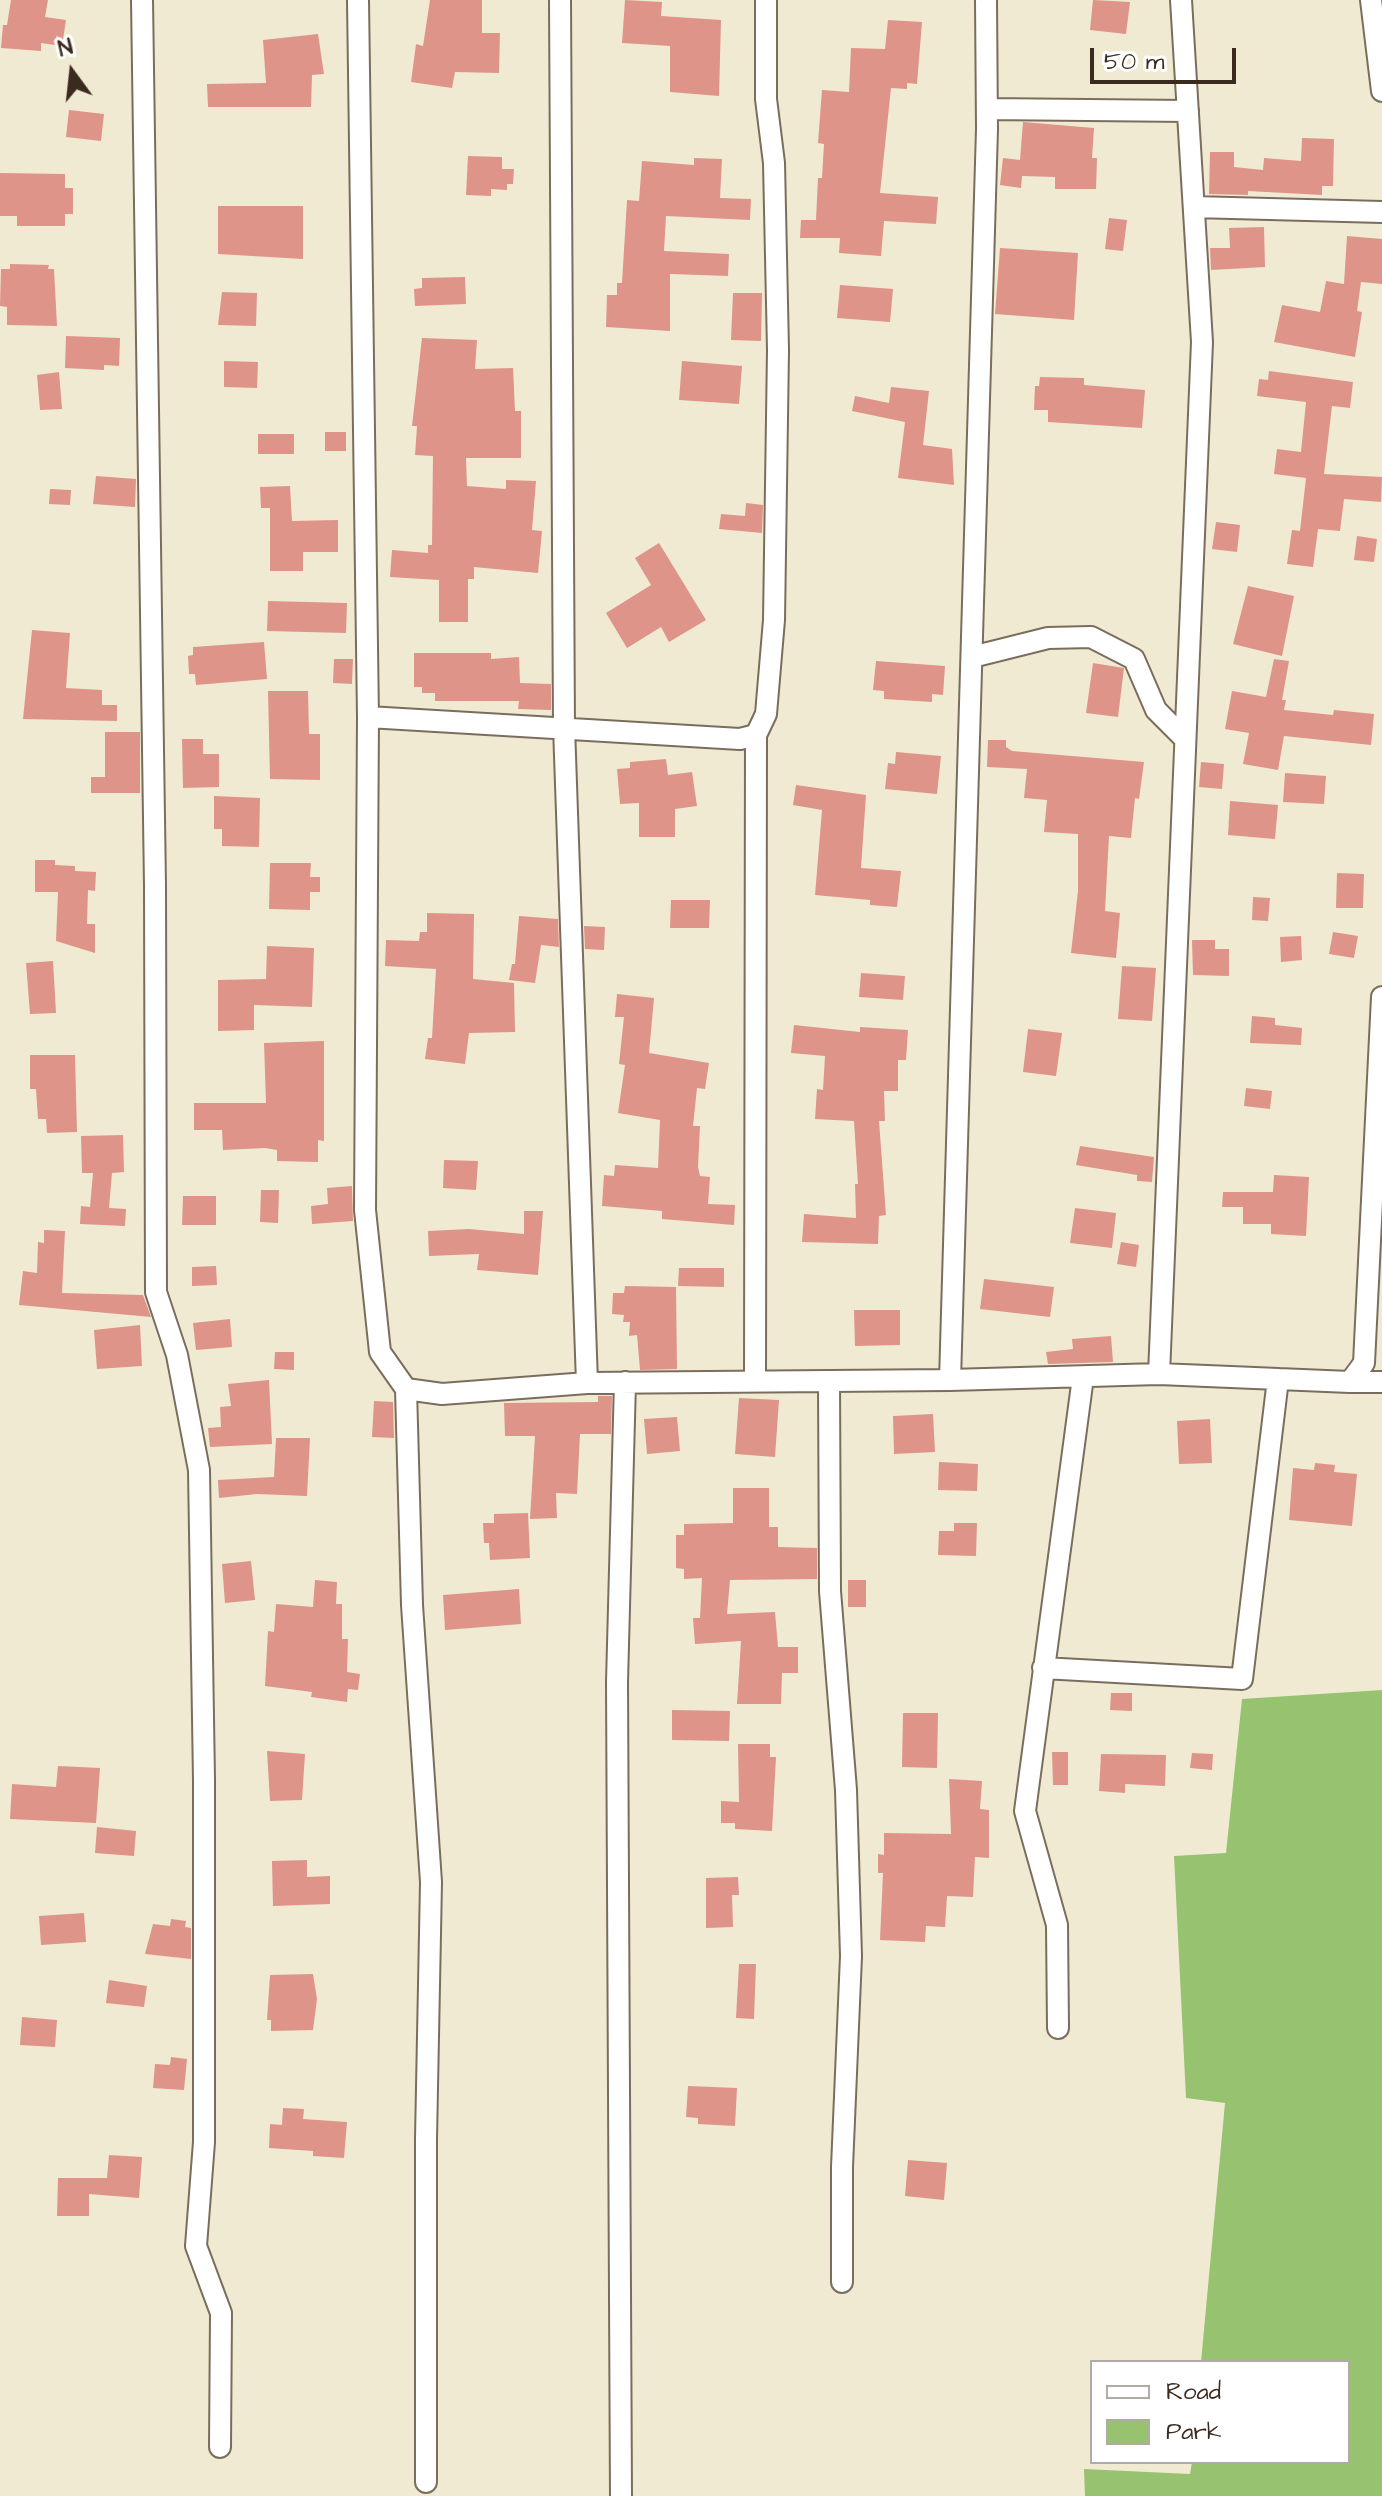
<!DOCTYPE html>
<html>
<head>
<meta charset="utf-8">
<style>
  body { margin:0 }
  #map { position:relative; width:1382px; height:2496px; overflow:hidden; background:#f1ead3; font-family:"Architects Daughter",sans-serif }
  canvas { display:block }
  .legend { position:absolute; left:1090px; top:2360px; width:260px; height:104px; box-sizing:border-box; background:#fff; border:2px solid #b1aaa5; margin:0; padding:10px 14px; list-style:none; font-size:24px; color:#3b2a1e }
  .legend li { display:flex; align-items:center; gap:16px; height:40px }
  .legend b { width:40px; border:2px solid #b1aaa5 }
  .north { position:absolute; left:32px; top:32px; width:80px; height:80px; -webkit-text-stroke:6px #fff; paint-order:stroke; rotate:345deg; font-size:22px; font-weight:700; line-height:32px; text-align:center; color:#3b2a1e }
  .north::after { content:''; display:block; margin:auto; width:28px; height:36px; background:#3b2a1e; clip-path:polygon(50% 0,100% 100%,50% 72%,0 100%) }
  .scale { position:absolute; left:1090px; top:48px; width:146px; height:36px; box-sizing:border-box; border:4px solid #3b2a1e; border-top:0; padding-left:10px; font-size:24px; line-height:28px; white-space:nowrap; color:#3b2a1e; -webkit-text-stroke:6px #fff; paint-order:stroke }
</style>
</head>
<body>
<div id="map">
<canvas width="1382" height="2496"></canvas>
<ul class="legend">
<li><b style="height:10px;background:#fff"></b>Road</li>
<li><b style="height:22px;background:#97c26f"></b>Park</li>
</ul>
<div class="north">N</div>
<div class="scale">50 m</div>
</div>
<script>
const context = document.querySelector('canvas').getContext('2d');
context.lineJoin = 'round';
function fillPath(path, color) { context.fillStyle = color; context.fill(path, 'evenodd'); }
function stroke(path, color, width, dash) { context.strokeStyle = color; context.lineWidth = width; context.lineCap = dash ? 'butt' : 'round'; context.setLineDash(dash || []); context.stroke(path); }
const green = new Path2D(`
  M1382,1690v806h-297l-1,-27 106,5 2,-12h156v-100h-147l24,-259 -39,-5 -12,-242 52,-3 16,-154z`);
const building = new Path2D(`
  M11,0h37l-3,17 21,3 -4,26 -21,-3v8l-40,-3 2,-23h4z
  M430,0h52v33h18l-1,40 -44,-1 -3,16 -41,-6 5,-38 7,2z
  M625,0l37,2 -1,14 60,4 -2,76 -49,-4v-46l-48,-3z
  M1093,0l37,2 -4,32 -36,-4z
  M888,20l34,2 -5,62 -10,-1v6l-16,-1 -11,105 58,4 -2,27 -52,-3 -3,35 -42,-3 1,-15h-40l1,-18h15l2,-42h4l2,-34 -6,-1 4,-53 27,2 2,-44 34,1z
  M318,34l6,40 -12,1 -1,32h-103l-1,-23 59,-1 -3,-43z
  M69,110l35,4 -3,27 -35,-4z
  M1023,122l71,6 -2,30h5l-1,31h-41v-12l-33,-1 -1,12 -21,-3 3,-27 17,2z
  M1302,138l32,1 -1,47h-11v9l-74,-4v4l-39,-1 1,-42h24v15l29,3 1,-12 37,3z
  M468,156l34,1v12h12l-1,15h-6v6l-16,-1v7l-25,-1z
  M694,158l28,1 -2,39 31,1 -1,21 -84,-4 -2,35 65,3 -1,22 -58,-2v57l-64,-4 1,-32h10v-12h5l5,-83 12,1 3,-40 52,4z
  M0,173l65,1v14h8v26h-8v12h-48v-10h-17z
  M218,206h85v53l-85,-5z
  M1109,218l18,2 -4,31 -18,-2z
  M1264,227l1,40 -54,3 -1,-22h20l-1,-20z
  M1347,236l35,3v45l-21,-2 -4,29 5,1 -7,45 -81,-15 8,-37 38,7 6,-31 18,3z
  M1000,248l78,5 -4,67 -79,-6z
  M10,264l39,1 -1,4h6l3,57 -50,-1v-18l-7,-1 1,-37h9z
  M465,277l1,27 -51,2 -1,-17 8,-1v-10z
  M840,285l53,4 -3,33 -53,-4z
  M222,292l35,1 -1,33 -38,-1z
  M733,293h29l-1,48 -30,-1z
  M66,336l54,2 -1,28 -15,-1v5l-39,-2z
  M422,338l55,2 -2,29 38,-1 2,43h6v47h-55l1,28 39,3v-9l30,1 -4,49 10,1 -4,42 -64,-6v12h-6v43h-29v-42l-49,-3 2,-27 36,3v-8h4l1,-89 -18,-1 2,-29h-5z
  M224,361l34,1 -1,26 -33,-1z
  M682,361l60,5 -3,38 -60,-4z
  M1269,371l84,11 -3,26 -18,-2 -8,68 58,3 -1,25 -37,-3 -4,32 -22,-2 -5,38 -26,-3 5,-34 8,1 6,-53 -32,-4 3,-25 24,3 5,-50 -49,-6 2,-17 9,1z
  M59,372l3,37 -22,1 -3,-35z
  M1040,377l44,1v7l61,5 -3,38 -94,-6v-12h-14l1,-24h4z
  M891,387l38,4 -6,54 29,4 2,36 -56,-7 7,-56 -53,-11 3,-15 34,7z
  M325,432h21v19h-21z
  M258,434h36v20h-36z
  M96,476l40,3 -1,28 -42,-3z
  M290,486l2,35 46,-1v32h-35v19h-33v-63h-9l-1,-21z
  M50,489l21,1 -1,15 -21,-1z
  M746,503l17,2 -1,28 -43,-4 2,-15 24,2z
  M1216,522l24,3 -3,27 -25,-3z
  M1357,536l20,3 -3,23 -20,-2z
  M659,543l47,77 -37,22 -8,-15 -34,21 -21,-35 45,-28 -16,-27z
  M1248,586l46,10 -12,60 -49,-12z
  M268,601l79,2 -1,30 -79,-2z
  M32,630l38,3 -4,55 36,2v15h15v16l-94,-2z
  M264,642l3,37 -71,6 -1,-11h-6l-1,-18 5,-1v-8z
  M414,653h77v6l28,-2 1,26 31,1v26l-33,-1 1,-8h-84v-8h-13v-6h-8z
  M334,659h19l-1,25 -19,-1z
  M1274,659l15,2 -7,39h4l-2,10 49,5 1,-5 40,4 -3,31 -87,-9 -6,34 -35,-6 6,-31 -24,-4 7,-38 34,6z
  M876,661l69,5 -2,29 -11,-1v8l-48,-3v-8l-11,-1z
  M1093,663l31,5 -6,49 -32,-4z
  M268,691h40l1,43h11v46l-50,-1z
  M105,732h35v61h-49v-16h14z
  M182,739h21v15h16v33l-36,1z
  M988,740h18v7l6,4 132,11 -5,37 -4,-1 -4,40 -22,-2 -4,75 15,2 -4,45 -45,-5 7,-62v-57l-34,-2 3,-32 -23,-2 3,-29 -40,-2z
  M896,752l45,4 -4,38 -52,-5 3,-26 7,1z
  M666,759l2,16 24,-3 5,34 -22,3v28h-36v-34l-19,1 -3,-35 13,-1v-6z
  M1201,762l23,2 -2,25 -23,-2z
  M1285,773l41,3 -2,28 -41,-2z
  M796,785l70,10 -5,73 40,3 -4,36 -27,-2v-5l-55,-5 7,-85 -29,-5z
  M214,796l46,2 -1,49 -37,-1v-17h-8z
  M1230,801l48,4 -3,34 -47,-4z
  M35,860h20v5l20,1v5l21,1 -1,19 -7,-1 -1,34h8v29l-39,-12 2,-49h-23z
  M270,863h41l-1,14h10v15h-10v18l-41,-1z
  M1337,873l27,1 -1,34h-27z
  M1253,897l17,1 -2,23 -16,-1z
  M671,900h39l-1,28h-39z
  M427,913l47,1 -1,65 41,4 1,49 -46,1 -4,31 -40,-5 3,-21h4l4,-69 -51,-3 1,-26 33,1 1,-9h7z
  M519,916l39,3 1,28 -18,-2 -6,38 -26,-3 3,-16h3z
  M584,926l21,1 -1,23 -19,-1z
  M1333,932l25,4 -4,22 -25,-4z
  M1301,936l1,24 -21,2 -1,-25z
  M1192,940h23v9h14v27l-36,-1z
  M267,946l47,2 -2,59 -58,-2v25l-36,1v-51l48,-1z
  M53,961l3,52 -26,1 -4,-51z
  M1122,966l34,2 -4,53 -34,-2z
  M861,973l44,3 -2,24 -44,-3z
  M617,994l37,4 -5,55 60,10 -4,26 -8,-1 -4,38h7l-2,41 2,9 10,1 -2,27 27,1 -1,20 -72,-6v-8l-60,-5 2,-31 10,1 1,-11 43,3 2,-48 -42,-7 7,-48 -6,-1 5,-47h-9z
  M1252,1016l23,2v7l27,3 -1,17 -51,-2z
  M794,1025l66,7v-5l48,3 -2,30h-8v31h-14l1,30h-6l7,94 -7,1 -1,28 -76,-2 2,-28 52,4 -1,-34h3l-4,-63 -39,-2 2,-30 6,1 2,-34 -34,-3z
  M1028,1029l34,4 -6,43 -33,-4z
  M324,1041v100l-6,-1v22l-41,-1v-11l-12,-2 -42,2 -1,-20h-28v-27h72l-2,-60z
  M30,1055h45l2,77 -30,1 -1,-14h-8l-2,-30h-6z
  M1246,1088l26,3 -2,18 -26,-3z
  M123,1135l1,37 -12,1 -3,35 17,1 -1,17 -45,-2 1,-18 9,1 3,-34h-11l-1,-37z
  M1080,1146l74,11 -2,25 -15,-1v-6l-61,-10z
  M444,1160l34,1 -2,29 -33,-2z
  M1274,1175l35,2 -3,59 -35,-2v-10h-28v-17h-21l1,-15h50z
  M352,1186l1,35 -41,3 -1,-18 17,-2 -1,-16z
  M261,1190h18l-1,33 -18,-1z
  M183,1196h33v29h-34z
  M1075,1208l41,5 -4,35 -42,-5z
  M524,1211h19l-5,64 -61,-5 2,-16 -50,2 -1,-25 41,-2 55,5z
  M44,1230l21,1 -3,62 81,2 8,22 -132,-12 4,-34 14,2 1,-31 6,1z
  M1121,1242l18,3 -3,22 -19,-3z
  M216,1266l1,19 -25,1v-19z
  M679,1268h45v19l-46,-1z
  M984,1279l70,8 -4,30 -70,-8z
  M625,1286l51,1 1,82 -37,1 -3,-35 -8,1 1,-14h-7l1,-7 -12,-1 1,-21h11z
  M854,1310h46v35l-45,1z
  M230,1319l2,28 -36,3 -3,-27z
  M140,1325l2,41 -45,3 -3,-39z
  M1111,1336l2,26 -65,2 -2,-12 27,-3 -1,-10z
  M275,1352h19v18l-20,-1z
  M269,1380l3,64 -62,3 -2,-19 13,-1 -1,-20 11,-1 -3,-22z
  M598,1396h14l-1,38h-31l-3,60 -21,-1 1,25 -27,1 5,-83h-30l-1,-33 94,-1z
  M739,1398l40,2 -4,57 -40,-3z
  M374,1401l19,1 1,36 -22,-1z
  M933,1414l2,38 -41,2 -1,-38z
  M677,1417l3,34 -33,3 -3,-35z
  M1210,1419l2,44 -33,1 -2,-43z
  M276,1438h34l-3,58 -50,-2 -38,4 -1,-18 56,-3z
  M939,1462l39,2 -1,27 -39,-1z
  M1315,1463l20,2 -1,7 23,2 -5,52 -63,-6 4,-52 21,2z
  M733,1488h36v39h9v20l39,1v31l-87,1 -3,34 48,-2 3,35h20v26h-16l-1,31h-44l4,-63 -46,3 -2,-26h7l2,-40 -18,1v-10l-8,-1v-33h8v-11l49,-1z
  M528,1513l2,45 -40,2 -1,-17h-5l-1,-20h11v-9z
  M954,1523h23l-1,33 -38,-1 1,-24h15z
  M251,1561l4,39 -30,3 -3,-39z
  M315,1580l22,2 -1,22h6v35h6l-1,33 13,2 -2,16 -10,-1 -1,13 -36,-5 1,-5 -47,-6 3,-55 6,1 2,-28 37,3z
  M848,1580h18v27h-18z
  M519,1589l2,35 -76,6 -2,-35z
  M1111,1693h21v18l-22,-1z
  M672,1710l58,1 -1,30 -57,-1z
  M903,1713h35l-1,55 -35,-1z
  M738,1744h32v13h6l-4,74 -37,-2v-6h-14v-22l18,1z
  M267,1751l38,3 -3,46 -32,1z
  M1052,1752h16v33h-15z
  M1192,1753l21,1 -1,16 -22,-2z
  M1101,1754l65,1 -1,31 -40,-2v9l-26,-2z
  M58,1766l42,2 -4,55 -86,-4 2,-35 44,3z
  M949,1779l33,2 -2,28 9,1v48l-14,-1 -2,40 -26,-1 -2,31 -19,-1 -1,16 -45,-2 3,-67h-5v-19l6,1v-22l67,1z
  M97,1827l39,4 -2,25 -39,-3z
  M307,1860v17l23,-1v28l-57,2 -1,-45z
  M738,1877l1,18h-7l1,32 -27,1v-50z
  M84,1913l2,29 -45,3 -2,-29z
  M171,1919l15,2 -1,6 6,1v31l-46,-5 8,-30 17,2z
  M739,1964h17l-2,55 -18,-1z
  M313,1974l4,25 -4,31 -42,1v-11h-4l3,-45z
  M109,1980l38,6 -3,21 -38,-4z
  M22,2017l35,3 -2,27 -35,-2z
  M171,2057l16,2 -3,31 -31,-2 2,-24 15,1z
  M688,2086l49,2 -2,38 -37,-2v-6l-12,-1z
  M283,2108l21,1 -1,10 44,3 -3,36 -31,-2v-5l-44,-3 1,-24 12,1z
  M109,2155l33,2 -3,41 -50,-4v22h-32l1,-38h49z
  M908,2160l39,3 -3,37 -39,-4z`);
const minor = new Path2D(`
  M142,0l13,885 1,407 21,63 22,115 5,310v362l-8,104 25,67 -1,134
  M358,0l10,717 -3,493 15,142 26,37 36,5 145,-11 363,-3 209,-6 191,8 14,-19 18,-366
  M560,0l4,727 23,656
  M1371,0l11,91
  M987,109l201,2
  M1194,207l188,5
  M972,657l76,-19 43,-1 43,22 22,51 29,29
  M368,717l372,22 16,-4 10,-21 8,-94 4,-270 -4,-187 -8,-64v-99
  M1159,1374l43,-1032 -21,-342
  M950,1380l37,-1251 -1,-129
  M755,1381l1,-646
  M829,1381l1,210 16,199 5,166 -9,211v115
  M1350,1382h32
  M406,1389l6,216 19,277 -5,257v343
  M1043,1668l199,11 36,-300
  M1058,2028l-1,-103 -32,-114 58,-434
  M621,2496l-4,-814 8,-300`);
fillPath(green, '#97c26f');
fillPath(building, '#de9489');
stroke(minor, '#7b6d5d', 24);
stroke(minor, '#fff', 20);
</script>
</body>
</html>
